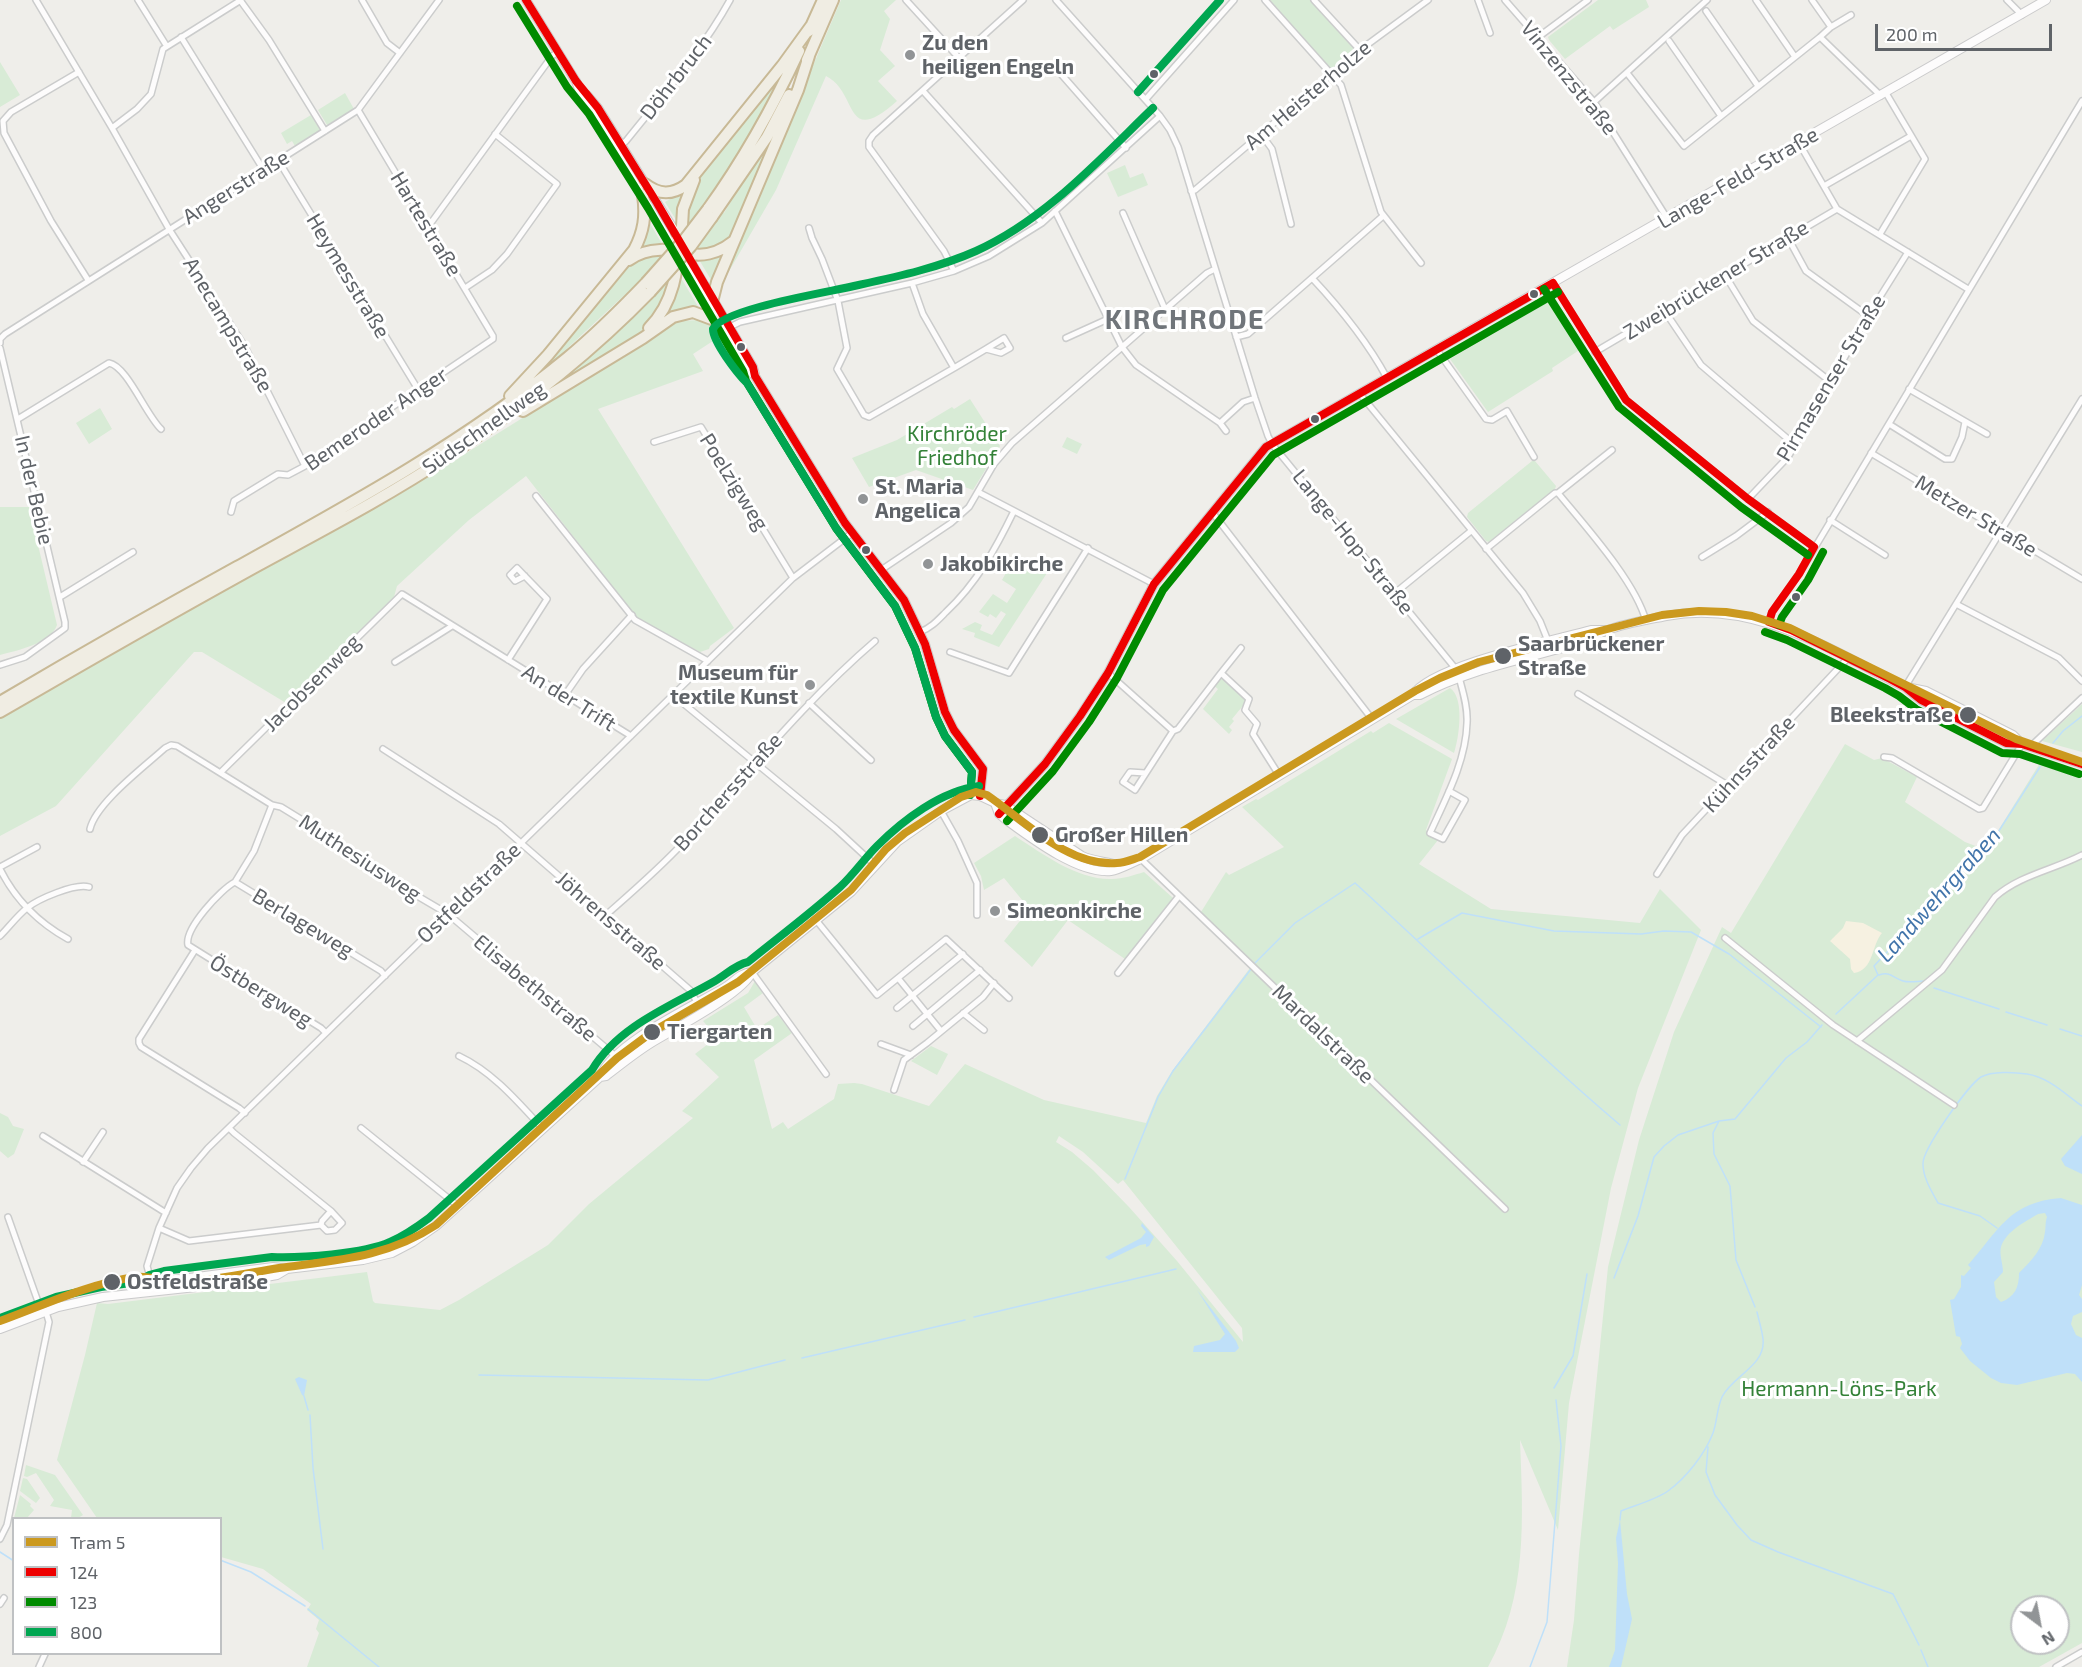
<!DOCTYPE html>
<html>
<head>
<meta charset="utf-8">
<style>
  body { margin:0 }
  #map { position:relative; width:2082px; height:1667px; overflow:hidden; background:#efeeea; font-family:"Exo 2",sans-serif }
  canvas { display:block }
  .legend { position:absolute; left:12px; top:1517px; width:210px; height:138px; box-sizing:border-box; background:#fff; border:2px solid #bfc1c3; margin:0; padding:8px 10px; list-style:none; font-size:18px; color:#5f6368 }
  .legend li { display:flex; align-items:center; gap:12px; height:30px }
  .legend b { width:30px; border:2px solid #bfc1c3 }
  .north { position:absolute; left:2010px; top:1595px; width:60px; height:60px; box-sizing:border-box; background:#fff; border:2px solid #bfc1c3; border-radius:50%; rotate:148deg; font-size:16px; font-weight:700; line-height:24px; text-align:center; color:#5f6368 }
  .north::after { content:''; display:block; margin:auto; width:21px; height:27px; background:#919496; clip-path:polygon(50% 0,100% 100%,50% 72%,0 100%) }
  .scale { position:absolute; left:1875px; top:24px; width:177px; height:27px; box-sizing:border-box; border:3px solid #5f6368; border-top:0; padding-left:8px; font-size:18px; line-height:21px; white-space:nowrap; color:#5f6368; -webkit-text-stroke:4px #fff; paint-order:stroke }
</style>
</head>
<body>
<div id="map">
<canvas width="2082" height="1667"></canvas>
<ul class="legend">
<li><b style="height:8px;background:#cb991f"></b>Tram 5</li>
<li><b style="height:8px;background:#e00"></b>124</li>
<li><b style="height:8px;background:#008b00"></b>123</li>
<li><b style="height:8px;background:#00a651"></b>800</li>
</ul>
<div class="north">N</div>
<div class="scale">200 m</div>
</div>
<script>
const context = document.querySelector('canvas').getContext('2d');
context.lineJoin = 'round';
function fillPath(path, color) { context.fillStyle = color; context.fill(path, 'evenodd'); }
function stroke(path, color, width, dash) { context.strokeStyle = color; context.lineWidth = width; context.lineCap = dash ? 'butt' : 'round'; context.setLineDash(dash || []); context.stroke(path); }
function drawText(font, color, halo, rows, align = 'center') {
  context.font = font + ' "Exo 2",sans-serif'; context.lineWidth = 6; context.setLineDash([]); context.textBaseline = 'middle'; context.strokeStyle = halo; context.fillStyle = color; for (const [text, x, y, turn = 0] of rows) {
    context.save(); context.translate(x, y); context.rotate((+turn || 0) * Math.PI / 180); context.textAlign = isNaN(turn) ? turn : align; if (halo) context.strokeText(text, 0, 0); context.fillText(text, 0, 0); context.restore();
  }
}
const green = new Path2D(`
  M841,0h55l-12,11 6,8 -10,31 15,16 -17,15 19,20c-54,48 -38,-9 -71,-25l-50,114 -48,83 -3,-2z
  M1270,0h41l47,50 -28,21z
  M1598,0h48l3,7 -36,23 -3,-4 -45,33 -16,-19 -1,-3z
  M0,62l20,33 -20,12z
  M790,64l-46,81 -38,57 18,11 61,-103 -53,123c-9,15 -22,17 -38,16l-10,-19 1,-14 13,-39z
  M345,93l9,16 -27,16 -9,-15z
  M311,115l10,16 -26,15 -3,-5 -5,3 -6,-11z
  M1125,165l5,13 13,-5 5,12 -30,12 -11,-24z
  M685,190l-7,33 -13,-21z
  M648,220l17,29 -27,-1z
  M727,249l-14,34 -15,-25z
  M656,254l10,1 7,13 -6,25 -16,29 -18,16 -83,52 36,-30 59,-54 -7,-7 2,-4 -8,-7 -92,86 85,-106 6,-6z
  M678,273l24,40 -43,10z
  M1555,298l29,49 -32,21 1,3 -65,41 -38,-53z
  M701,320l9,4 9,13 -26,17 10,17 -105,38 136,219 -24,18 -1,3 -9,3 -62,-33 -112,-143 -57,44 -72,66 -3,11 -108,106 -84,-51h-8l-138,154 -56,30v-119l171,-98 260,-144 247,-154z
  M970,399l30,47 -27,44 -57,-20 -47,17 -17,-29 45,-18 55,-33 2,2z
  M100,408l12,21 -23,15 -13,-21z
  M1067,437l15,7 -5,10 -15,-7z
  M1532,461h3l21,25 -1,3 -66,53 -3,-1 -19,-24 1,-4z
  M0,507h29l28,118c-7,19 -39,25 -57,30z
  M1015,557l32,16 -48,74 -25,-10 1,-4 -13,-4 13,-7 7,3 -2,5 12,5 14,-21 -5,-3 -5,7 -6,-4 -2,3 -9,-5 14,-18 14,9 9,-14 -14,-9z
  M1223,678l21,18 2,6 -14,17 2,2 -5,6 3,3 -3,4 -26,-25 15,-20 -6,-5z
  M1450,688c15,10 9,50 4,65l-58,-34z
  M2082,704v48l-40,-11z
  M1389,723l63,36 -26,71 12,10 -19,24 72,45 149,14 20,-34 41,41 -63,158 -27,100 -42,215 -11,127 -38,-90c3,80 8,155 -32,227h-1181l12,-34 -3,-4 3,-9 -12,-10 4,-6 -48,-35 -42,-12 -1,-39h-123l-40,-58 28,-105 12,-52 11,1 259,-32 6,29 2,2 65,7 19,-10 89,-55 41,-41 104,-86 -11,-7 37,-34 -24,-23 22,-17 -14,-16 45,-28 7,-12 8,12 -19,14 13,22 21,-14 14,18 -38,27 18,69 11,-7 5,7 46,-30 4,-15 16,-1 8,1 67,22 36,-42 79,36 102,23 11,-27 15,-25 81,-107 -52,-52 25,-40 3,3 55,-28 -42,-40 14,-8 2,1 113,-69 2,2zM1059,1136l24,16 35,32 5,-4 119,148 1,14 -66,-81 -48,-54 -36,-37 -21,-18 -16,-10z
  M1845,744l29,16 8,-2 35,19 -12,25 60,40 21,8 54,-87 42,16v864l-43,24h-472l7,-47 5,-66 29,-287 31,-127 35,-108 48,-105 9,6zM2022,1607h36v36h-36z
  M1015,836c28,18 62,44 97,43 11,0 22,-4 32,-7l29,26 -48,61 -57,-39 -36,47 -28,-26 15,-19 13,-10 -28,-34 -20,12 -3,-14 -7,-13z
  M931,1046l17,8 -11,21 -26,-14z
  M0,1113l8,4 5,9 11,3 -10,25 -6,4 -8,-7z
  M26,1465l29,10 28,40 -5,3h-7l1,-8 -22,-4 4,-6 -18,-27 -9,4 -3,-1z
  M23,1478l4,1 13,19 -4,5 -16,-12z
  M20,1495l11,9 -1,2 4,4 -7,8h-13z`);
const sand = new Path2D(`
  M1846,921l17,2 19,10c-11,13 -8,37 -28,40l-3,-4 -1,-10 -20,-18 13,-13z`);
const water = new Path2D(`
  M2082,1135v39l-17,-8 -4,-7z
  M2061,1198l21,7v80l-3,10 3,4v13l-9,4 -2,8 5,11 6,3v44l-7,-8 -8,-1 -50,12 -16,-2 -10,-5 -21,-17 -10,-13 2,-4 -2,-7 -4,-1 -6,-36 4,-1 7,-12v-12l3,1 7,-8 -3,-3c31,-35 41,-63 93,-67zM2038,1214l7,-1 2,4c-2,6 -1,9 -2,15 -2,17 -14,29 -26,41 0,14 -4,24 -18,29l-5,-5 -2,-15 9,-10c0,-8 -4,-18 -2,-25 5,-16 24,-25 37,-33z
  M1142,1223l12,14 -5,9 -3,1v-3l-6,1 -31,15 -4,-3 36,-19 5,-6 -5,-6z
  M1197,1290l39,51 3,7 -4,4h-42l1,-6 26,-6 5,-6z
  M299,1377l8,3 -3,16 -2,-1 -7,-16z
  M1620,1520l7,74 5,25 -11,48h-12l6,-17 3,-87 -2,-25z`);
const stream = new Path2D(`
  M2053,743l10,-12 19,-15
  M1418,939l44,-26 92,18 87,3 23,-3 27,1 38,22 92,73
  M1254,964l41,-41 60,-40c89,81 174,165 265,242
  M1879,975c11,-4 14,3 24,6 6,2 15,0 21,0
  M1934,988l65,21
  M2006,1012l41,13
  M1836,1014l42,-39 -4,-9 121,-129 45,-70
  M2060,1029l22,7
  M1125,1179l33,-82 15,-26 78,-102
  M1997,1228l-17,-12 -42,-13c-6,-11 -15,-25 -15,-39 -1,-14 45,-79 58,-87 11,-6 33,-5 46,-3 21,3 38,20 55,32
  M1614,1278l24,-62 16,-59 10,-11 14,-11 41,-14
  M1755,1307l-19,-47 -6,-74 -16,-32 -1,-21 6,-12 16,-2 51,-61 21,-16 15,-17
  M974,1317l202,-48
  M802,1358l163,-38
  M479,1375l229,5 77,-20
  M1554,1388l19,-32 14,-82
  M304,1396l4,14
  M310,1415l3,53 10,81
  M1708,1447l-2,25 9,23 22,30 14,15 27,12 115,42 26,51
  M1620,1520l1,-9c15,-6 34,-11 47,-20 18,-13 37,-37 45,-58 4,-11 4,-25 9,-36 10,-21 44,-31 41,-58 -1,-9 -4,-18 -6,-27
  M0,1552l14,9
  M220,1560l31,12 54,34
  M308,1609l71,58
  M1921,1650l7,17
  M1530,1667l17,-45 14,-176 -5,-46`);
const street = new Path2D(`
  M36,0l76,128 57,101 76,118 60,119
  M138,0l28,45
  M240,0l29,40 56,91
  M362,0l25,43 13,10
  M906,0l53,58
  M1056,0l104,116 10,14 8,17 77,251 13,38 4,8 183,224
  M1265,0l76,85 40,127 40,51
  M1314,0l46,50
  M1478,0l12,33
  M1505,0l89,102 73,116
  M1756,0l39,57
  M1812,0l19,27 -11,10
  M2007,0l15,15
  M1706,11l52,75
  M1831,27l20,-12
  M181,37l82,132
  M1537,38l51,-38
  M1669,41l52,75
  M79,72l-68,40 -8,9 1,12 47,88 37,59
  M1627,73l57,73 136,-109 61,59
  M1061,74l65,74
  M923,91l119,132
  M1146,99l88,-99
  M1594,102l113,-102
  M112,128l25,-19 14,-15 12,-45 78,-49
  M1261,134l11,15 19,75
  M1799,143l38,66 131,80
  M619,147l7,-6c36,-45 76,-90 104,-141
  M278,160l141,231
  M1824,186l87,-50
  M1191,191l4,-1 165,-140 68,-50
  M1055,211l67,136 14,18 84,58 23,-21 12,-4
  M1123,213l42,96
  M428,227l124,-171 6,-4
  M809,228l3,10 10,21 16,42 9,47 -10,21 27,46 5,2 85,-49 -31,-54 -11,-31
  M1880,234l45,-75 -39,-66
  M1788,238l18,33 62,45
  M954,271l-10,-20 -75,-104v-6l4,-6 150,-135
  M1725,275l28,46 78,61
  M1312,278c29,31 55,63 75,100
  M1553,283l73,117 122,99 66,48
  M465,288l27,-18 15,-16 50,-70 -62,-50
  M1664,310l37,55 94,80
  M728,328l12,-6 172,-39 42,-12 35,-15 53,-33 118,-107
  M1236,337l12,-3 135,-118
  M1066,338l42,-19
  M0,343v-4l5,-5 353,-224 81,-110
  M0,348l65,274v6l-4,3 -36,26 -25,8
  M1437,350l49,69 6,1 15,-9 27,46
  M1595,352l242,-143
  M954,368l32,-19 15,4 9,-5 -6,-10 -18,11
  M1909,389l78,45
  M1360,394l163,199 17,28 8,20
  M18,419l91,-56c18,3 37,52 52,66
  M1220,423l6,8
  M1889,424l56,35h7l10,-22 3,-15
  M654,442l47,-15 92,151
  M1871,453l211,126
  M978,492l176,92
  M1558,493c27,33 77,88 88,128
  M536,496l99,124 73,41
  M1748,499l40,-42 80,-141 40,-64
  M231,512l3,-11 44,-27 10,1 17,-9 188,-127v-3l-135,-226
  M1212,512l160,207
  M1830,520l55,35
  M1486,549l69,-56h3l54,-43
  M1702,557l34,-21 32,-24
  M881,570l70,-47 18,-16 25,-43 18,-21 195,-170 8,-4
  M1395,593l76,-62
  M60,597l73,-45
  M1956,604l103,54 23,23
  M1769,622l3,-10 27,-38 283,-473
  M920,632c11,-4 18,-12 26,-20 31,-29 50,-64 68,-101
  M950,652l59,21 79,-125
  M508,660l39,-61 -30,-31 -7,7 5,6 10,-5
  M395,662l57,-36
  M1108,673l65,58 -38,59 -12,-8 7,-10 15,1
  M1221,673l20,-25
  M1905,687l177,-288
  M1578,694l151,92
  M565,695l18,-26 49,-54
  M673,695l163,134 39,36
  M809,703l62,57
  M1173,731l5,-2 43,-56 28,26 -4,11 12,14 -4,10 26,41
  M2030,747l52,-49
  M383,749l116,75 191,166 7,12
  M1884,757l8,1 87,51 4,-1 39,-64
  M221,772l181,-178 229,142
  M1449,791l16,9 -22,39 -13,-6c16,-35 36,-72 37,-110 1,-15 -4,-31 -8,-46
  M941,811l17,30 19,42v32
  M90,829c6,-26 54,-62 75,-81l6,-3 6,1 95,59 9,2 26,16 34,28 107,63 164,139 10,11
  M1141,859l364,350
  M0,867l37,-20
  M0,869c15,30 39,54 68,70
  M1657,874l25,-39 166,-177
  M235,882l19,-31 18,-46
  M606,915c26,-23 53,-46 77,-72 63,-68 121,-141 192,-202
  M816,920l61,75 69,-56 63,59
  M0,936c9,-9 17,-20 27,-28 11,-9 48,-25 62,-21
  M1725,938l108,87 121,80
  M195,950l-56,89v4l2,4 98,61 6,5
  M752,972l74,102
  M1118,973l61,-77
  M898,978l43,53
  M897,1008l66,-54
  M963,1013l21,17
  M913,1026l67,-56
  M326,1033l-5,-5 -133,-83c-4,-16 33,-56 47,-63l146,89 4,5
  M1857,1041l85,-71 53,-73c25,-22 58,-27 87,-42
  M881,1044l30,11
  M459,1056c34,16 59,46 84,73
  M894,1090l10,-30 23,-17 56,-46 11,-14
  M229,1128l5,5 97,78 11,12 -7,7 -8,1 -6,-6 1,-4 9,-10
  M361,1128l97,78
  M43,1136l123,77
  M83,1162l20,-30
  M8,1217l34,96
  M159,1228l30,13 132,-16
  M153,1288l-6,-22 12,-38 18,-40 14,-20 17,-20 585,-570 59,-45
  M0,1539l7,-14 42,-203 -3,-10
  M0,1604l4,-6
  M39,1667l6,-13
  M2056,1667l26,-15`);
const secondary = new Path2D(`
  M526,0l51,83
  M576,81l4,11 143,239 25,38 7,7 90,147 59,77 21,44 20,68 9,18 29,39 -3,27
  M587,95l11,13 81,130
  M688,257l65,110 2,7
  M1906,687l20,4 87,44 9,9
  M1413,695h7c46,-24 96,-34 146,-48 17,-5 27,-11 42,-17 18,-7 39,-10 58,-14 88,-17 163,33 239,71l16,13 85,43 16,1 60,20
  M995,803l4,11 6,5c26,19 73,55 106,52 8,-1 22,-9 30,-12l272,-164c16,-29 142,-55 178,-65h16
  M999,814l46,-50 35,-48 28,-43 46,-89 112,-137 780,-447
  M600,1077l6,-1c14,-11 29,-23 45,-33 21,-13 93,-50 101,-71l99,-80 46,-50 44,-31 30,-16 9,1 15,7 10,2 77,51c13,6 26,5 38,10
  M141,1292l12,-7 14,-4 106,-14 14,2 76,-9 29,-7 21,-11 23,-16 164,-149c12,-33 93,-71 124,-89 10,-6 16,-15 28,-16
  M0,1329l58,-22 45,-10 130,-14 44,-8 10,-6`);
const highway = new Path2D(`
  M809,31l14,-31
  M807,60l26,-60
  M645,184c14,11 27,11 41,1l96,-119 29,-40
  M708,209c36,-50 65,-102 91,-158
  M712,217l55,-80 22,-42
  M681,243l2,-34 11,-29
  M681,251c19,8 38,2 53,-10
  M629,260c17,-12 46,-15 61,0
  M713,298l4,-16 81,-192 11,-34
  M649,328c24,-24 31,-60 28,-93
  M510,396l38,-41 86,-105c10,-19 12,-34 9,-55
  M523,411l120,-73 30,-21 20,-5 24,9
  M0,702c78,-46 157,-91 237,-135 114,-63 229,-126 330,-209 28,-23 54,-49 79,-75
  M0,712c84,-49 168,-97 253,-144 66,-36 134,-71 197,-113 72,-48 140,-101 200,-163`);
const highwayBridge = new Path2D(`
  M646,283l39,-44 23,-30
  M650,292l41,-46 21,-29`);
const bus1 = new Path2D(`
  M526,0l50,81 22,27 59,95 96,164 2,9 90,147 59,77 21,44 20,68 9,18 29,39 -3,27
  M1553,283l73,117 122,99 66,48
  M1769,622l22,8 99,49 15,8 16,13 85,43 16,1 60,20
  M1769,622l3,-10 27,-38 15,-27
  M999,814l46,-50 35,-48 28,-43 46,-89 112,-137 287,-164`);
const bus2 = new Path2D(`
  M517,6l50,81 22,27 59,94 95,163 3,10 90,147 59,78 20,42 21,69 9,19 27,36 -2,23
  M1544,289l75,118 122,100 67,48
  M1779,625l3,-8 26,-37 15,-28
  M1765,632l22,8 98,48 14,8 17,13 86,44 18,1 59,20
  M1007,821l46,-50 36,-49 28,-44 46,-88 110,-135 285,-163`);
const bus3 = new Path2D(`
  M1138,92l82,-92
  M970,795l2,-23 -27,-36 -9,-19 -21,-69 -20,-42 -59,-78 -89,-145c-10,-10 -34,-41 -34,-54 9,-20 116,-37 141,-43 41,-9 84,-18 122,-35 69,-31 123,-91 177,-143
  M0,1318l56,-21 45,-10 37,-5 11,-7 15,-4 108,-14c28,1 92,-3 118,-15 14,-6 27,-15 39,-24l163,-148c26,-44 81,-65 123,-89 12,-7 20,-16 33,-19 31,-25 63,-49 92,-75 14,-13 24,-28 37,-41 26,-26 64,-55 102,-60`);
const tram1 = new Path2D(`
  M0,1321c44,-16 88,-37 135,-44 16,-2 32,6 49,5 32,-2 64,-9 95,-14 58,-8 107,-10 157,-43l181,-167 35,-26 86,-50 113,-92 35,-41 19,-16 56,-36 15,-5 11,3c38,26 81,72 130,68 8,0 16,-4 23,-6l275,-166 25,-13 39,-16 183,-47 37,-4 27,1 26,4 38,12 226,111 66,23`);
const markers = [
  [910,55,6,"#919496"],
  [1154,74,5,"#5f6368"],
  [1534,294,5,"#5f6368"],
  [741,347,5,"#5f6368"],
  [1315,419,5,"#5f6368"],
  [863,499,6,"#919496"],
  [866,550,5,"#5f6368"],
  [928,564,6,"#919496"],
  [1796,597,5,"#5f6368"],
  [1503,656,9,"#5f6368"],
  [810,685,6,"#919496"],
  [1968,715,9,"#5f6368"],
  [1040,835,9,"#5f6368"],
  [995,911,6,"#919496"],
  [652,1032,9,"#5f6368"],
  [112,1282,9,"#5f6368"]
];
const poiNames = [
  ["Zu den",922,43],
  ["heiligen Engeln",922,67],
  ["St. Maria",875,487],
  ["Angelica",875,511],
  ["Jakobikirche",940,564],
  ["Museum für",798,673,"right"],
  ["textile Kunst",798,697,"right"],
  ["Simeonkirche",1007,911]
];
const streetNames = [
  ["Döhrbruch",676,77,-52],
  ["Vinzenzstraße",1569,78,51],
  ["Am Heisterholze",1308,95,-40],
  ["Lange-Feld-Straße",1738,178,-30],
  ["Angerstraße",236,187,-32],
  ["Hartestraße",426,224,59],
  ["Heymesstraße",348,276,59],
  ["Zweibrückener Straße",1716,280,-31],
  ["Anecampstraße",228,325,59],
  ["Pirmasenser Straße",1831,378,-59],
  ["Bemeroder Anger",376,419,-34],
  ["Südschnellweg",484,428,-35],
  ["Poelzigweg",734,482,58],
  ["In der Bebie",34,490,77],
  ["Metzer Straße",1976,516,31],
  ["Lange-Hop-Straße",1353,542,51],
  ["Jacobsenweg",312,683,-45],
  ["An der Trift",569,698,32],
  ["Kühnsstraße",1749,764,-47],
  ["Borchersstraße",728,792,-48],
  ["Muthesiusweg",360,858,33],
  ["Ostfeldstraße",469,893,-44],
  ["Jöhrensstraße",611,921,41],
  ["Berlageweg",303,923,31],
  ["Elisabethstraße",535,988,40],
  ["Östbergweg",261,991,32],
  ["Mardalstraße",1323,1034,44]
];
const parkNames = [
  ["Kirchröder",957,434],
  ["Friedhof",957,458],
  ["Hermann-Löns-Park",1839,1389]
];
const stopNames = [
  ["Saarbrückener",1518,644],
  ["Straße",1518,668],
  ["Bleekstraße",1953,715,"right"],
  ["Großer Hillen",1055,835],
  ["Tiergarten",667,1032],
  ["Ostfeldstraße",127,1282]
];
const waterNames = [
  ["Landwehrgraben",1939,895,-48]
];
const districtNames = [
  ["KIRCHRODE",1185,320]
];
fillPath(green, '#d8ebd6');
fillPath(sand, '#f6f1e1');
fillPath(water, '#bfe0f9');
stroke(stream, '#bfe0f9', 1.5);
stroke(street, '#cbcccc', 8);
stroke(secondary, '#cacacb', 10);
stroke(highway, '#c8b996', 14);
stroke(street, '#fdfcfc', 5);
stroke(secondary, '#fdfcfc', 8);
stroke(highway, '#f0ede3', 10);
stroke(highwayBridge, '#c8b996', 14, []);
stroke(highwayBridge, '#f0ede3', 10);
stroke(bus1, '#e00', 8);
stroke(bus2, '#008b00', 8);
stroke(bus3, '#00a651', 8);
stroke(tram1, '#cb991f', 8);
for (const [x, y, r, color] of markers) { const dot = new Path2D(); dot.arc(x, y, r, 0, 2 * Math.PI); context.fillStyle = color; context.fill(dot); stroke(dot, '#fff', 2); }
drawText('bold 21px', '#5f6368', '#fff', poiNames, 'left');
drawText('21px', '#5f6368', '#fff', streetNames);
drawText('21px', '#348238', '#fff', parkNames);
drawText('bold 21px', '#5f6368', '#fff', stopNames, 'left');
drawText('italic 22px', '#4174aa', '#fff', waterNames);
context.letterSpacing = '1.5px';
drawText('bold 27px', '#70757a', '#fff', districtNames);
context.letterSpacing = '0px';
</script>
</body>
</html>
